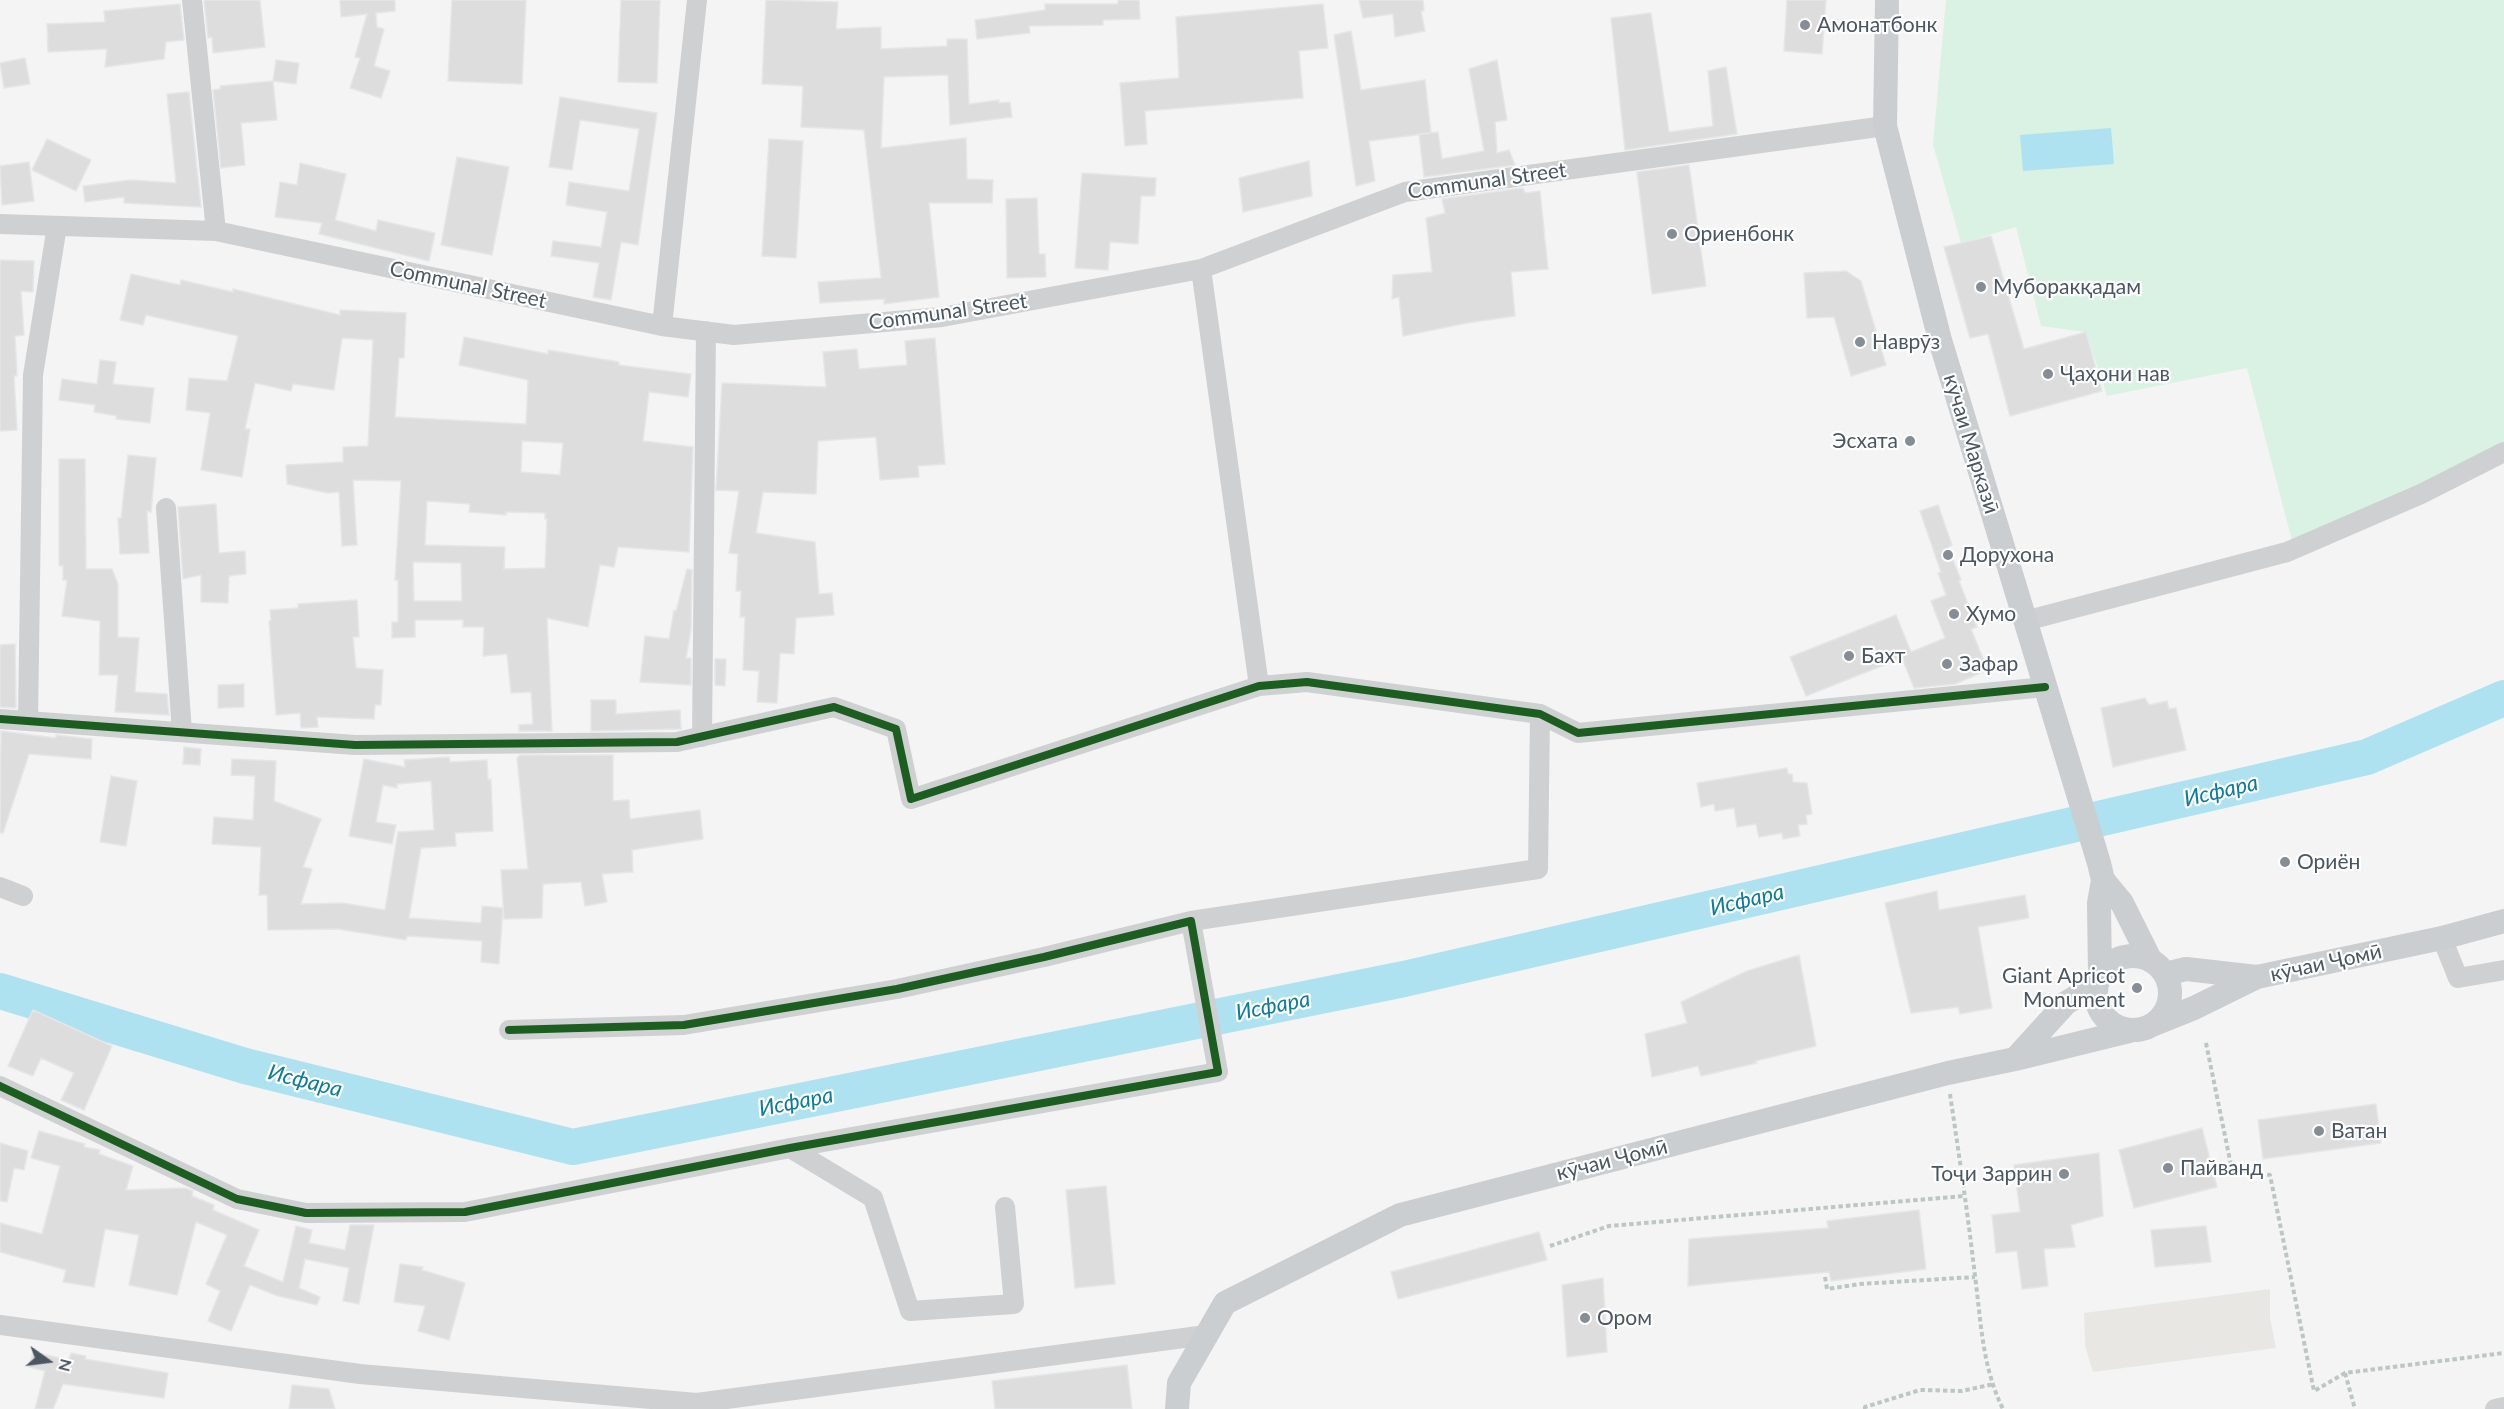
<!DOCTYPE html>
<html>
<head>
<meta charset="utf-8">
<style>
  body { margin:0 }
  #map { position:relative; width:2504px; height:1409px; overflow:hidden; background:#f4f4f4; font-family:Lato,sans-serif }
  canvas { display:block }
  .north { position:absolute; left:18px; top:1331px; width:60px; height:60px; -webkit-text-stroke:4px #fff; paint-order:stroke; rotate:104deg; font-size:16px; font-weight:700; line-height:24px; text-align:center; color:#4a5661 }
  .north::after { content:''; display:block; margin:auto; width:21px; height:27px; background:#4a5661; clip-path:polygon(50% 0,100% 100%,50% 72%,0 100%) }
</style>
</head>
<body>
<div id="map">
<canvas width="2504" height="1409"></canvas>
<div class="north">N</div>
</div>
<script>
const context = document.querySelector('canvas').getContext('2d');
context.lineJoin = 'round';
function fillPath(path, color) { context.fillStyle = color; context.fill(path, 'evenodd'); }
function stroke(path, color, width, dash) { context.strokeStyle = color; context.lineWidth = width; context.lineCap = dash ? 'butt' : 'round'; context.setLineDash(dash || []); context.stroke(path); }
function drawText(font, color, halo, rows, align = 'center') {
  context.font = font + ' Lato,sans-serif'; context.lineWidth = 4.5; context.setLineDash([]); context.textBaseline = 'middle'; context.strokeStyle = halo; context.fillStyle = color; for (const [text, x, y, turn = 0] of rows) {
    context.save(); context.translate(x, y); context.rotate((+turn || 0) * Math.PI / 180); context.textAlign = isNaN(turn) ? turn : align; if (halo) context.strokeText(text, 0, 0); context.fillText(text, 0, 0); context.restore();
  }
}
const commercial = new Path2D(`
  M2270,1289v29l6,30 -183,24 -8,-26 -1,-33z`);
const green = new Path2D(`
  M1946,0h558v449l-209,103 -48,-184 -140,28 -21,-64 -45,-6 -25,-99 -55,16 -28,-99z`);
const water = new Path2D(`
  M2111,128l3,36 -91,7 -3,-36z`);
const river = new Path2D(`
  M0,991l245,75 328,81 831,-168 963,-222 137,-59`);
const building = new Path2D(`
  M204,0h56l5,47 -52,6 -1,-16 -4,1z
  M340,0h55v11l-19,2 1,14 7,2 -10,37 16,5 -9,27 -31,-10 10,-30 -5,-1 12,-43 -26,3z
  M452,0h74l-4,84 -74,-3z
  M621,0h39l-3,83 -39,-1z
  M766,0l72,2 -2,27 45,-2v22l66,-3v-7h20l2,65 30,-4v3l11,-1 2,15 -62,8 -2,-50 -64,2 -3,71 85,-10 1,41 26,1 -1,23h-63l10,94 -55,7v-5l-64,4 -2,-21 63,-4 -17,-148 -63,-3 2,-41 -41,-2z
  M1118,0h21l1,19 -37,1v5l-74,1 1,7 -53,6 -2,-19 70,-10v-6h73z
  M1359,0h64l1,11h-3l4,20 -30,6 -2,-23 -30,4z
  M1787,0h39l-4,54 -38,-3z
  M180,4l4,36 -18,2 -2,17 -59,8 2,-18 -59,3 -1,-28 58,-2 -1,-11z
  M1323,4l5,44 -29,3 4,47 -158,13 2,33 -22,2 -5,-63 59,-5 -3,-61z
  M1651,13l18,119 44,-6 -5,-55 18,-4 11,67 -112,16 -14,-132z
  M1351,31l10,59 64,-10 6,53 -62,8 6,40 -19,5 -22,-151z
  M25,58l5,26 -26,4 -4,-25z
  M276,60l23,3 -3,21 -23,-3z
  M1497,60l10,60 -12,2 2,31 12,-3 6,15 -91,12 -5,-43 19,-2 4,27 42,-8 -15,-82z
  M273,81l4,39 -36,3 4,42 -24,3 -8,-78 7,-1v-3z
  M189,92l12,115 -77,-4v-6l-39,5 -2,-16 47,-6 46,3 -9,-89z
  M560,97l97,16 -19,132 -17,-3 -10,58 -18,-3 6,-34 -48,-7 2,-15 48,6 6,-35 -41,-7 3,-23 60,9 10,-62 -59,-9 -8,50 -23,-3z
  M47,139l44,21 -15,31 -44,-21z
  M769,139l34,2 -7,117 -34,-2z
  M457,157l52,10 -17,88 -51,-10z
  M1309,161l3,35 -69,16 -4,-34z
  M29,162l5,39 -32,4 -2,-39z
  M300,163l46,11 -11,46 41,11 2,-11 57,13 -6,28 -110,-27 3,-11 -47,-6 5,-35 17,3z
  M1689,165l17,121 -54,8 -15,-122z
  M1082,173l74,5 -1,18h-14l-3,48 -28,-2 -2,28 -33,-2z
  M1523,188l2,5 15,-2 8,78 -37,3 4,44 -48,7 -64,13 -4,-39 -7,2 1,-24 39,-3 -6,-54 19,-5 -3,-14z
  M1037,198l2,56h6l1,23 -39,1 -1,-79z
  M1991,236l33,113 62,-17 16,59 -92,25 -22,-82 -18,4 -26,-91z
  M0,260l34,1 -1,31 -12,-1 3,44 -9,1 2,40h-3l3,54 -17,1z
  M1846,271l15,10 25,84 -35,11 -17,-59 -27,1 -3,-45z
  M131,274l49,11 1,-5 52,12v-3l107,26v-5l66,3 -2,45h-5l-4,59 131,7 2,-44 -69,-15 5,-28 84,17v-4l71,12v3l72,9 -3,23 -39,-5 -6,49 50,6 -4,105 -71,-5 -4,20 -14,-2 -12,62 -41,-9 5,113h-33v-6l14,-1 -2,-32 -20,1 -4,-39 -24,2 1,-29h-21v-7h-48v17l-23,1v-16h6v-42h-3l6,-99 -48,-1 4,65 -15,1 -3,-54 -12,1 -40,-9 -1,-19 57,-3v-15l25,-1 5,-106 -31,-2 -8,52 -41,-6 -2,7 -36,-8 -10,46h5l-8,48 -41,-7 9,-57 -24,-3 3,-32 38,3 11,-45 -92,-21 -3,10 -23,-5zM522,441l41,2 -3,32 -39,-3zM427,501l43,3 -1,8 37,3v-3l39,1v6h2l-2,49 -41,1 1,-22 -80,-2zM413,562l48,1 1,38h-48z
  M935,338l10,126 -27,2 1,11 -39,3 -4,-43 -58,4 -2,53 -53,-2 -7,41 59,9 4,52 13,-1 2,22 -38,3 -2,36 -14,-1 -3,50 -20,-1 2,-31 -16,-1 2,-53h-5l1,-26h-5l2,-37 -9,-1 10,-62 -23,-1 6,-107 104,4 -3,-35 34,-3 2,20 48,-4 -2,-24z
  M100,360l16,2 -3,22 41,4 -4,35 -34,-4 1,-3 -23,-4 1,-7 -36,-5 3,-21 35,5z
  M128,455l28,3 -5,54 -4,-1 2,42 -29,1 -2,-36h3z
  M59,459h26l1,110h26l6,15v53l21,1 -4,54 32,2 2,21 -54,-3 3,-37h-19l1,-54 -38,-5 5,-36h-4v-14h-4z
  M216,504l3,49 26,-2 1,23 -17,2 -1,27 -27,-1v-27l-18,4 -5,-72z
  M1938,505l14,40 -4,2 13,33 -2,1 18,46 -6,2 17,41 -33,14 -41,4 -12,-30 -96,38 -16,-39 106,-42 15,37 34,-14 -14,-37 15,-6 -8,-22 3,-1 -21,-61z
  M687,569l5,1 -1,60 -5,28h5v27l-51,-3 5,-46 24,3 5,-29 2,1z
  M357,600l2,37h-6l3,31 27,2 -2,35h-6l-1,14 -57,-2 1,10 -17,1 -1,-15 -24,2 -7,-94 2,-1 -1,-10 28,-2v-4z
  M15,644l1,64 -16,-1v-62z
  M715,659h11l-1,27 -10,-1z
  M244,684v23l-26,1v-23z
  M2145,698l4,7 18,-4 2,8 7,-1 10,42 -73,17 -12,-59z
  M591,700h25v14l64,-4 1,19 -90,2z
  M1,731l55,7v-3l36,4 -1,20 -62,-5 -26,79h-3z
  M184,747l17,2 -1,16 -17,-1z
  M520,755h93v46l16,-1 1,19 70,-9 3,29 -71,11 1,22 -31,2 5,28 -22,4 -4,-24 -38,2 -1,34 -38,1 -3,-49 27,-1 -11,-111z
  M449,757l1,5 37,-2 1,20 3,-1 2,52 -38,2 1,13 -35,2 -12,70 72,5 1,-17 21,2 -4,56 -18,-2 1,-21 -75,-5 -1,4 -68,-11 -70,1 -1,-35h-8l2,-48 -49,-3 2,-27 39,3 2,-44 -24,-1 1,-16 44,2 -2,40 47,18 -18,48 9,2 -11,35 42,-1 42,7 13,-78 36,-2 -3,-49 -34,3v4l-14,-3 -7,37 20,3 -4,19 -43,-8 15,-77 41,8 -1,-7z
  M1787,768l1,6h4l1,8 14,1 5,31 -6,1 1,9 -9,1 2,11 -17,3 -1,-6 -23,4 -3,-13 -19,3 -3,-19 -19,3 -1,-7 -13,3 -4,-24z
  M111,776l26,5 -11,65 -26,-4z
  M1937,891l2,19 86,-15 4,23 -51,9 14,81 -32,6 -2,-7 -47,6 -26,-110z
  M1799,955l17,91 -60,15 1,2 -56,13 -3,-10 -46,11 -7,-43 42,-11 -6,-21 66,-31z
  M33,1010l79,36 -28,64 -23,-10 13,-27 -33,-15 -8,18 -25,-10z
  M2376,1104l5,39 -118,16 -5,-39z
  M2202,1128l15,59 -83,21 -15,-58z
  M39,1131l46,13 -1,3 16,3 -1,4 34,12 -7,24 59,-2 8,3 -1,5 22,9 -1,5 46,20 -15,36 39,16 13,-56 16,4 -3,13 36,7 5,-25h24l-15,79 -16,-3 6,-33 -44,-9 -6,29 21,9 -3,8 -39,-9 -28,-11 -19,46 -23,-10 12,-30 -14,-7 21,-49 -31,-13 -19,73 -48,-10 10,-50 -34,-6 -11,58 -31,-5 3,-12 -66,-18v-29l42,11 18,-68 -29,-8z
  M0,1143l28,8 -4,19 -10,-2 -7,34 -7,-1z
  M2099,1153l4,63 -32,9 4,22 -31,2 4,37 -26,3 -5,-38 -21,2 -4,-38 28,-3 -6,-47z
  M1106,1186l9,98 -40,4 -9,-98z
  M1919,1210l7,59 -95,12 -2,-9 -141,14 1,-47 139,-11 -1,-7z
  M2206,1226l5,36 -56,5 -4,-37z
  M1539,1232l8,28 -149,39 -7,-27z
  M400,1264l23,3 -1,3 43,13 -16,57 -31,-9 7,-25 -31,-4z
  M1603,1278l4,74 -40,5 -5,-72z
  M33,1352l36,8 2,-7 15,3 -1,3 83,14 -4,25 -101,-14 -10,25h-18l10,-38 -16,-4z
  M1127,1365l5,44h-137l-3,-28z
  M292,1385l37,4 6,20h-46z`);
const path = new Path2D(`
  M2206,1043l26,127 38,5 44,216 31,-18 159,-20
  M1950,1094c9,61 18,121 25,182 6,45 7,91 28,133
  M1550,1246l59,-20 355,-30
  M1825,1277l2,12 33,-5 115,-7
  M2345,1373l10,36
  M1865,1409v-2l55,-17 42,1 32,-7`);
const minor = new Path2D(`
  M192,0l24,231
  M0,224l216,7 446,95 72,9 208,-18 259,-48 204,-77 480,-66
  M1201,269l58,417
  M662,326l35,-326
  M166,508l16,224
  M2025,621l262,-69 134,-58 83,-42
  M0,719l355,26 322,-3 157,-35 62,22 15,70 348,-113 48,-4 233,32 38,19 467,-46
  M28,721l5,-346 24,-149
  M702,737l4,-406
  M0,887l23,9
  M1191,921l347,-52 2,-155
  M2442,938l16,40 46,-8
  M0,1086l237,113 69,14 159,-1 325,-64 428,-76 -27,-151 -147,36 -147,32 -213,36 -175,5
  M790,1148l83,50 37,113 104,-7 -9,-97
  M0,1325l360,49 337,29 509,-68
  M2495,1409l9,-2`);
const major = new Path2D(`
  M1887,0l-2,126 55,214 159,523 4,17 -4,23 1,72
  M2103,880l19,23 29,58
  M2096 993a37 37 0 1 1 74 0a37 37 0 1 1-74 0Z
  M2165,974l21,-5 71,8
  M2154,1024l40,-16 63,-31 185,-39 62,-17
  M2015,1059l51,-56 31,-19
  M1177,1409l2,-26 46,-80 175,-88 548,-142 67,-14 114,-28`);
const cycleway = new Path2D(`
  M0,719l355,26 322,-3 157,-35 62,22 15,70 348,-113 48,-4 233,32 38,19 467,-46
  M0,1086l237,113 69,14 159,-1 325,-64 428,-76 -27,-151 -147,36 -147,32 -213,36 -175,5`);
const markers = [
  [1805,25,6,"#868d94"],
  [1672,234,6,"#868d94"],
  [1981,287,6,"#868d94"],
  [1860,342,6,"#868d94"],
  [2048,374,6,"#868d94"],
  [1910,441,6,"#868d94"],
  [1948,555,6,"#868d94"],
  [1954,614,6,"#868d94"],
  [1849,656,6,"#868d94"],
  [1947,664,6,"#868d94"],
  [2285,862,6,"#868d94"],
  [2137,988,6,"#868d94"],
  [2319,1131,6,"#868d94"],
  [2168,1168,6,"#868d94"],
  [2064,1174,6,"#868d94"],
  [1585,1318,6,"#868d94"]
];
const poiNames = [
  ["Амонатбонк",1817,25],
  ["Ориенбонк",1684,234],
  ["Муборакқадам",1993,287],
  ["Наврӯз",1872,342],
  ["Ҷаҳони нав",2060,374],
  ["Эсхата",1898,441,"right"],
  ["Дорухона",1960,555],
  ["Хумо",1966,614],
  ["Бахт",1861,656],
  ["Зафар",1959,664],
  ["Ориён",2297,862],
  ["Giant Apricot",2125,976,"right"],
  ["Monument",2125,1000,"right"],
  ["Ватан",2331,1131],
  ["Пайванд",2180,1168],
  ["Тоҷи Заррин",2052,1174,"right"],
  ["Ором",1597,1318]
];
const streetNames = [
  ["Communal Street",1487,181,-8],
  ["Communal Street",468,285,12],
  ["Communal Street",948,312,-8],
  ["кӯчаи Марказӣ",1971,444,73],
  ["кӯчаи Ҷомӣ",2326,963,-12],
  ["кӯчаи Ҷомӣ",1612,1160,-14]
];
const waterNames = [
  ["Исфара",2221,791,-13],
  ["Исфара",1747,900,-13],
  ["Исфара",1273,1006,-11],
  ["Исфара",305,1081,14],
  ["Исфара",796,1102,-11]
];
fillPath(commercial, '#e8e7e3');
fillPath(green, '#d9f2e3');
fillPath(water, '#aee2f0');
stroke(river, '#aee2f0', 36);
fillPath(building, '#ddddde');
stroke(building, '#e5e6e7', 1.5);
stroke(path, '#bcc7c4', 4, [4.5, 3]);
stroke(minor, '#ced0d2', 20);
stroke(major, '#caced1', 24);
stroke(cycleway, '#1b5e20', 8);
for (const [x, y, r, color] of markers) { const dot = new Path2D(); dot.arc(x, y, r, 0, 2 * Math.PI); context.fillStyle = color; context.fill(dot); stroke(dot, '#fff', 2); }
drawText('21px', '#4a5661', '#fff', poiNames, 'left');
drawText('21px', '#4a5661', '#fff', streetNames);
drawText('italic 22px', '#0c7c9b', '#fff', waterNames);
</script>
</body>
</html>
